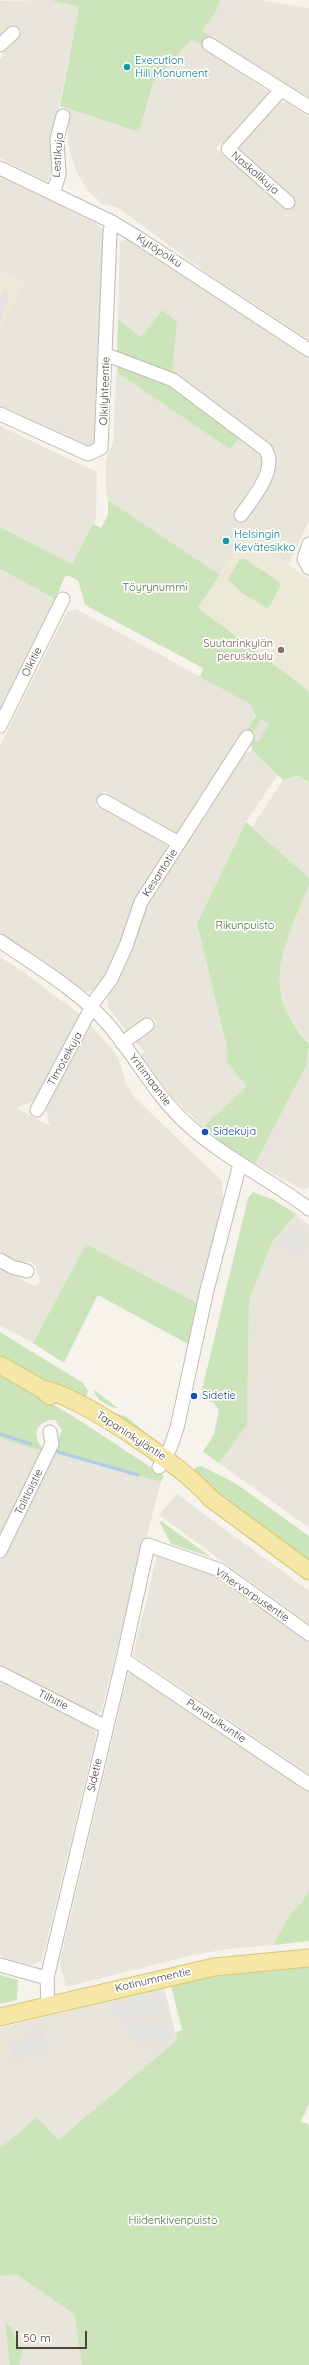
<!DOCTYPE html>
<html>
<head>
<meta charset="utf-8">
<style>
  body { margin:0 }
  #map { position:relative; width:309px; height:2365px; overflow:hidden; background:#f5f3ec; font-family:Quicksand,sans-serif }
  canvas { display:block }
  .scale { position:absolute; left:16px; top:2331px; width:71px; height:18px; box-sizing:border-box; border:2px solid #48453a; border-top:0; padding-left:5px; font-size:12px; line-height:14px; white-space:nowrap; color:#48453a; -webkit-text-stroke:3px #fff; paint-order:stroke }
</style>
</head>
<body>
<div id="map">
<canvas width="309" height="2365"></canvas>
<div class="scale">50 m</div>
</div>
<script>
const context = document.querySelector('canvas').getContext('2d');
context.lineJoin = 'round';
function fillPath(path, color) { context.fillStyle = color; context.fill(path, 'evenodd'); }
function stroke(path, color, width, dash) { context.strokeStyle = color; context.lineWidth = width; context.lineCap = dash ? 'butt' : 'round'; context.setLineDash(dash || []); context.stroke(path); }
function drawText(font, color, halo, rows, align = 'center') {
  context.font = font + ' Quicksand,sans-serif'; context.lineWidth = 3.5; context.setLineDash([]); context.textBaseline = 'middle'; context.strokeStyle = halo; context.fillStyle = color; for (const [text, x, y, turn = 0] of rows) {
    context.save(); context.translate(x, y); context.rotate((+turn || 0) * Math.PI / 180); context.textAlign = isNaN(turn) ? turn : align; if (halo) context.strokeText(text, 0, 0); context.fillText(text, 0, 0); context.restore();
  }
}
const residential = new Path2D(`
  M50,0l29,7 -27,134 1,36 -7,4 -46,-23v-99l3,-3 -1,-7 18,-17 -5,-6 -15,13v-38z
  M220,0h39l50,8v93l-109,-71z
  M192,39l76,53 1,4 -43,48 -5,-1 -5,5 10,10 6,1 6,-12 39,-44 10,-1 22,15v223l-98,-64 -94,-69 -14,-3 -14,-12 -10,-15 -6,-15 -5,-19v-34l71,23 14,-49z
  M0,175l97,49 7,6 -6,212 -10,6 -88,-41v-74l24,-51 -24,-12z
  M123,240h7l179,118v163l-21,44 -41,-29 -27,39 -112,-75 -2,-10 -1,-28 8,-19 4,-87 55,19 -10,-65 -21,27 -23,-18 2,-76z
  M0,426l97,46 -1,46 -24,46 -72,-37z
  M0,569l55,30 -55,110z
  M76,609l174,95 6,11 -77,120 -6,2 -53,-31 -16,-16 -9,16 21,8 47,27 4,5 -6,17 -38,82 -25,44 -11,3h-4l-83,-60v-186l67,-134z
  M252,750l26,24 -32,48 -49,103 30,122v16l20,23 -44,41 -31,-30 -31,-41 3,-5 -8,-9 1,-5 21,-15 -6,-5 -23,17 -21,-26 -1,-14 40,-91 92,-148 11,-3z
  M299,775l10,8v95l-57,-51 31,-47z
  M309,886v158l-21,-27 -9,-31 2,-28 4,-14z
  M0,957l25,16 57,43 -46,84 -20,8 34,18 -5,-21 44,-82 29,34 8,27 9,14 87,83 1,26 -24,97 -113,-60 -53,99 -33,-18v-58l36,20 4,-6 -4,-15 -7,-5 -11,3 -18,-8z
  M309,1054v133l-5,3 -49,-26 52,-100z
  M296,1214l13,11v303l-90,-65 28,-38 2,-126 24,-58z
  M0,1438l44,14 -44,88z
  M53,1452l108,30 -60,229 -4,4 -97,-49v-105z
  M177,1494l132,97v33l-150,-109z
  M157,1555l57,18 95,67v134l-176,-119z
  M132,1669l177,121v101l-8,12 -11,11 -17,31 -47,4 -38,7 -122,31 -6,-23 3,-16 65,-274z
  M0,1682l93,47 3,7 -54,225 -10,4 -28,-7 -4,-3z
  M164,1987l13,53 -119,100 -21,-23 -37,31v-120z
  M16,2274l58,40 8,51h-82v-89z`);
const education = new Path2D(`
  M0,270l24,12 -24,51z
  M247,536l62,43v112l-111,-83z`);
const green = new Path2D(`
  M50,0h170l-4,11 -14,20 17,11 -8,10 -19,-13 -39,44 -14,49 -79,-26 19,-99z
  M162,310l15,12 -5,53 -55,-19 1,-37 23,18z
  M118,366l55,21 67,50 -10,12 -112,-76z
  M108,500l112,75 -22,33 111,83v92l-10,-8 -16,5 -31,-30 -2,-12 -6,-4 12,-18 -6,-12 -50,-27 3,-9 -118,-63 -7,-25 -12,-5 -11,24 -55,-30v-42l72,37 21,-40 8,4 7,-13z
  M240,559h5l36,24 -10,21 -4,4 -25,-15 -14,-14z
  M246,822l63,56v8c-25,60 -51,103 0,158l-2,20 -52,100 -30,-19 -22,-18 44,-41 -20,-23v-16l-30,-123z
  M253,1192l19,7 24,15 -23,27 -24,58 -2,126 -28,38 -16,-11 11,-18 5,-24 -6,-8 -13,-4 48,-200z
  M86,1244l113,60 -9,41 -92,-50 -34,68 -31,-20z
  M0,1332l83,51 5,8 -1,4 -3,2 -18,-6 -66,-33z
  M0,1373l79,47 85,56 -3,6 -108,-30 9,-22 -7,-10c-10,-1 -21,6 -18,18 1,5 5,9 7,14l-44,-14z
  M94,1390l24,18c-9,0 -23,-9 -24,-18z
  M107,1410l20,7 28,24z
  M201,1466l34,17 74,53v27l-118,-89 5,-7z
  M159,1521h2l50,36 -40,-13z
  M309,1891v50l-36,4 17,-31 11,-11z
  M309,1967v137l-8,17 8,4v240h-227l-8,-51 -58,-40 -16,2v-128l37,-31 21,23 119,-100 -1,-8 6,-2 -11,-45 49,-10z
  M0,1975l18,5 -1,20 -17,4z
  M5,2323l6,3 5,15 7,8 -4,16h-9z`);
const parking = new Path2D(`
  M4,290l7,4 -11,26v-20z
  M261,719l8,5 -11,18 -8,-4z
  M293,1224l16,14v3l-14,16 -18,-15z
  M162,1992l5,21 -44,11 -2,-7h-8l-3,-12z
  M168,2017l5,22 -34,8 -3,-6 -8,-7 -1,-7z
  M42,2028l5,20 -33,12 -5,-17 19,-5 -2,-6z`);
const stream = new Path2D(`
  M0,1434l31,10
  M58,1452l80,23`);
const minor = new Path2D(`
  M209,44l100,63
  M0,45l13,-12
  M281,90l-53,59 60,53
  M0,168l112,54 25,15 172,113
  M53,193l6,-18 -2,-36 6,-23
  M107,355l66,25 92,69c14,19 -13,51 -24,66
  M0,414l88,40 13,-6 9,-215 2,-11
  M309,544l-5,15 5,9
  M0,726l63,-127
  M104,801l75,42
  M0,941c36,25 76,48 106,81 29,33 48,72 81,102 37,34 83,55 122,85
  M122,1043l25,-18
  M37,1110l59,-111 15,-20 15,-33 15,-44 106,-165
  M0,1260l12,7 15,4
  M159,1467l11,-19 7,-20 30,-138 33,-126
  M0,1551l52,-107 -2,-12
  M123,1659l186,125
  M0,1673l106,54
  M0,1965l47,13
  M48,2005l-1,-27 76,-319 25,-114 72,25 89,64`);
const major = new Path2D(`
  M0,1365l42,24 8,7
  M42,1389c37,6 144,79 168,109l99,73
  M0,2017l214,-50 95,-9`);
const markers = [
  [127,67,4,"#0f9aa8"],
  [226,541,4,"#0f9aa8"],
  [281,650,4,"#8d6e63"],
  [205,1132,4,"#1a4fb4"],
  [194,1396,4,"#1a4fb4"]
];
const cultureNames = [
  ["Execution",135,61],
  ["Hill Monument",135,74],
  ["Helsingin",234,535],
  ["Kevätesikko",234,548]
];
const streetNames = [
  ["Lestikuja",58,155,-86],
  ["Naskalikuja",255,173,41],
  ["Kytöpolku",159,251,33],
  ["Olkilyhteentie",105,391,-88],
  ["Olkitie",32,662,-64],
  ["Kesantotie",160,873,-57],
  ["Timoteikuja",65,1059,-61],
  ["Yrttimaantie",150,1080,53],
  ["Tapaninkyläntie",131,1436,33],
  ["Talitiaistie",29,1492,-64],
  ["Vihervarpusentie",252,1595,34],
  ["Tilhitie",53,1700,26],
  ["Punatulkuntie",216,1721,34],
  ["Sidetie",95,1775,-77],
  ["Kotinummentie",153,1980,-13]
];
const parkNames = [
  ["Töyrynummi",155,588],
  ["Rikunpuisto",245,926],
  ["Hiidenkivenpuisto",173,2221]
];
const educationNames = [
  ["Suutarinkylän",273,644],
  ["peruskoulu",273,657]
];
const transitNames = [
  ["Sidekuja",213,1132],
  ["Sidetie",202,1396]
];
fillPath(residential, '#e8e5db');
fillPath(education, '#ece9d8');
fillPath(green, '#cce4ba');
fillPath(parking, '#e4e3e0');
stroke(stream, '#b0ccea', 3);
stroke(minor, '#bfbcaf', 15);
stroke(major, '#d9c676', 19);
stroke(minor, '#fff', 13);
stroke(major, '#f5e7a5', 17);
for (const [x, y, r, color] of markers) { const dot = new Path2D(); dot.arc(x, y, r, 0, 2 * Math.PI); context.fillStyle = color; context.fill(dot); stroke(dot, '#fff', 1.5); }
drawText('11px', '#0d838f', '#fff', cultureNames, 'left');
drawText('11px', '#48453a', '#fff', streetNames);
drawText('11px', '#447532', '#fff', parkNames);
drawText('11px', '#785e54', '#fff', educationNames, 'right');
drawText('11px', '#164399', '#fff', transitNames, 'left');
</script>
</body>
</html>
